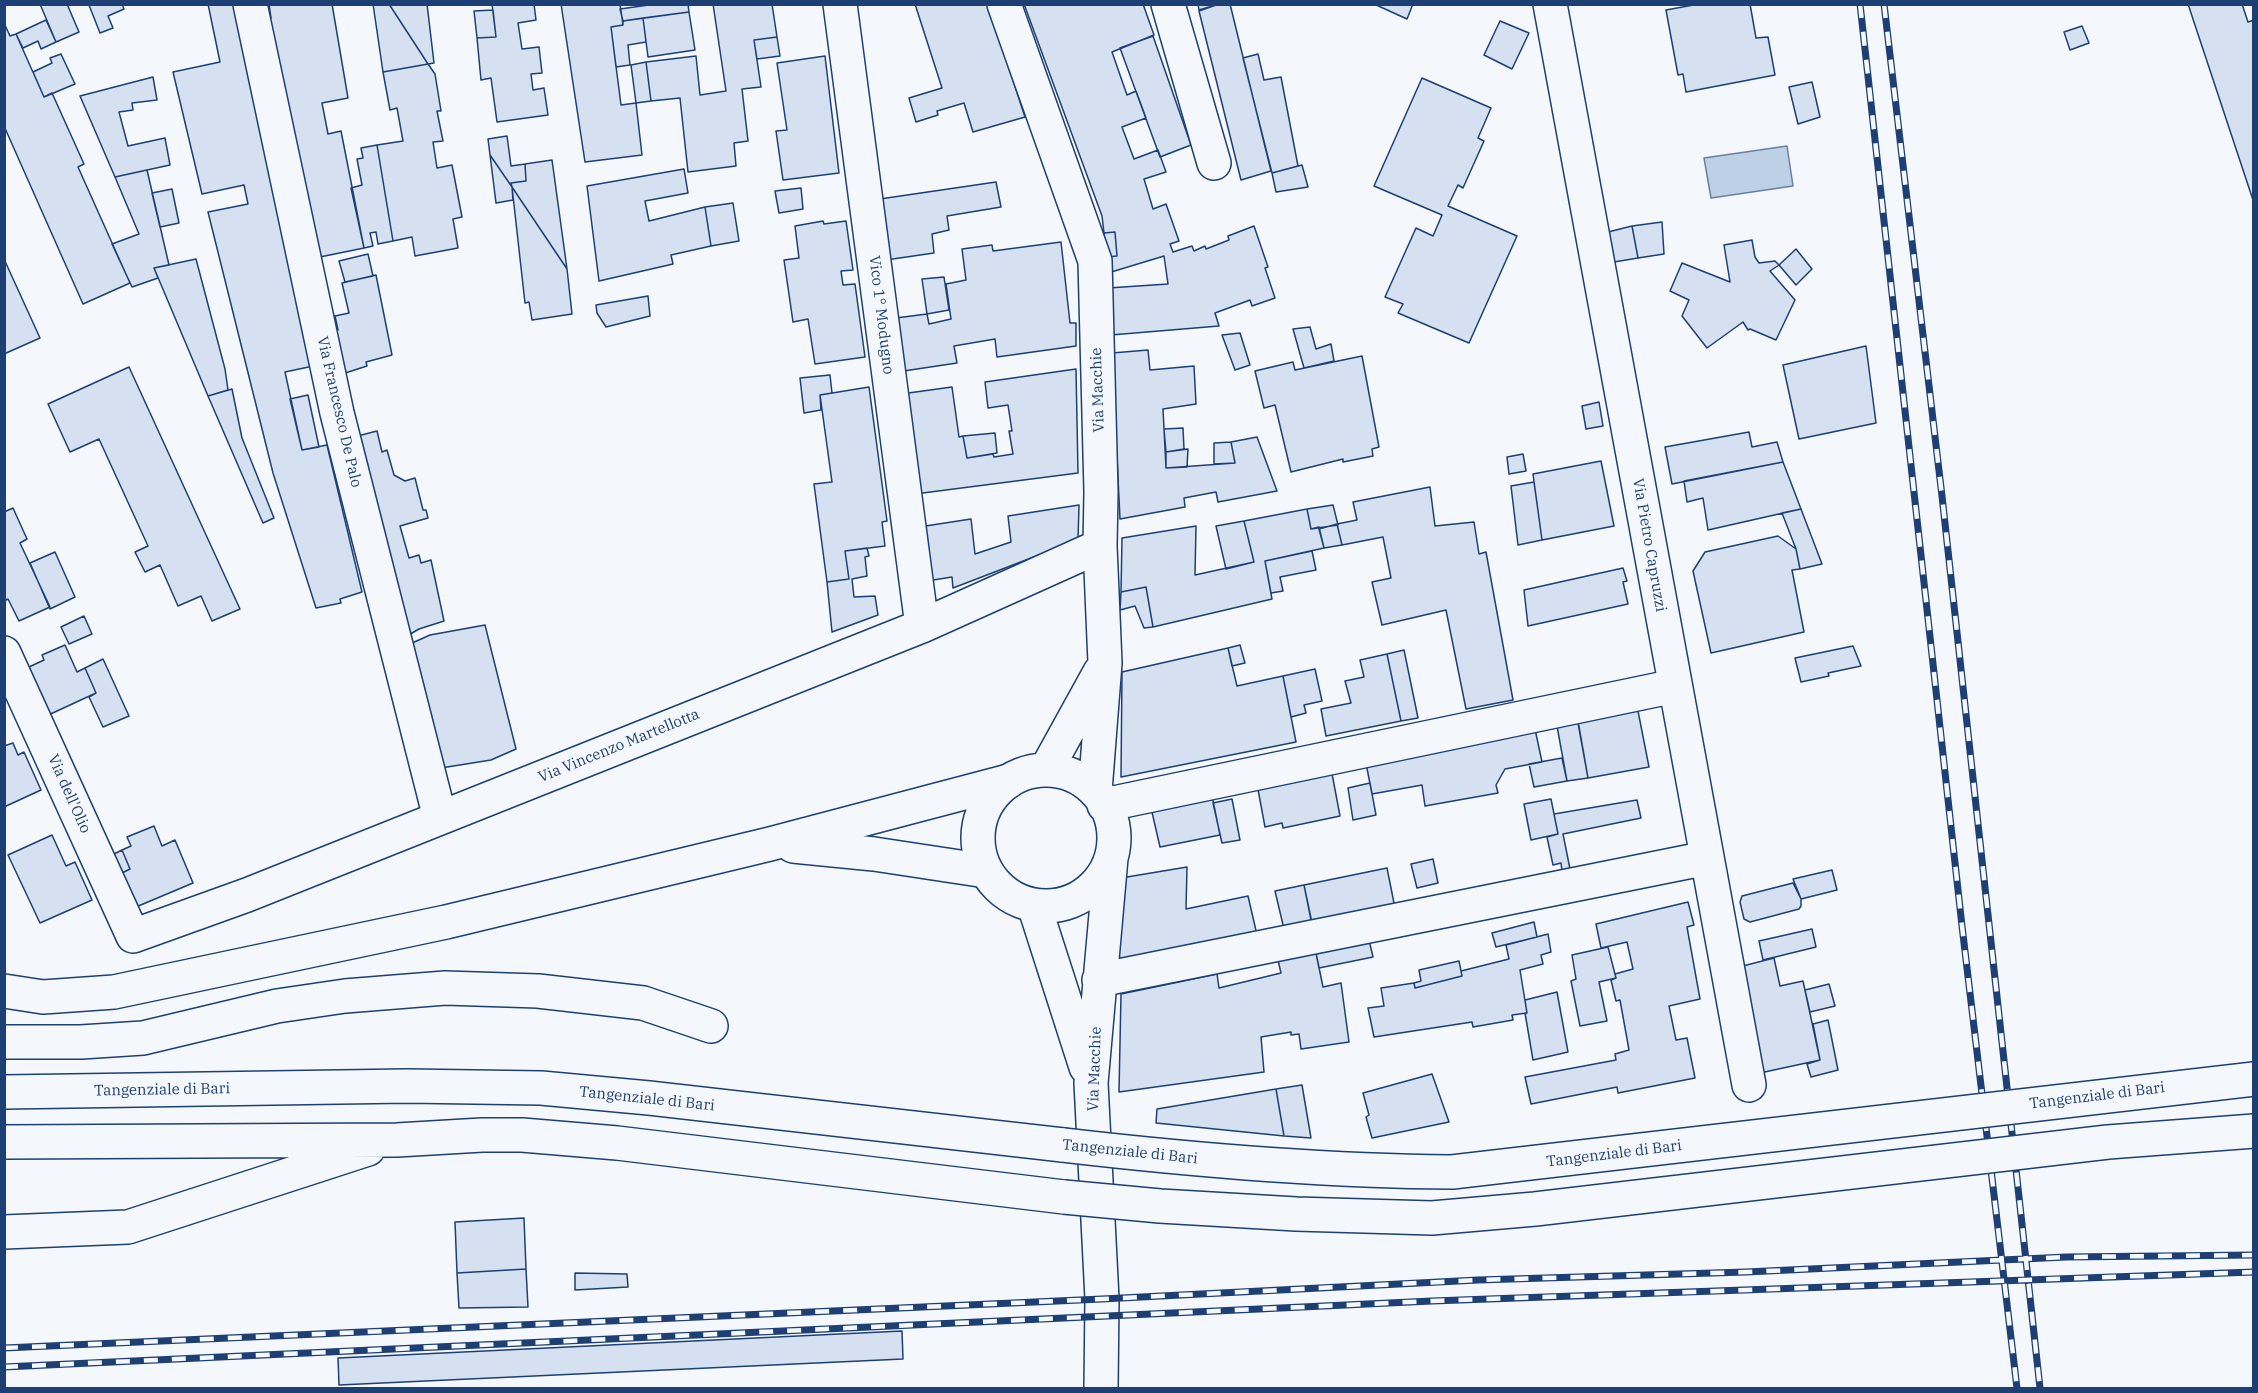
<!DOCTYPE html>
<html>
<head>
<meta charset="utf-8">
<style>
  body { margin:0 }
  #map { position:relative; width:2258px; height:1393px; overflow:hidden; background:#f4f7fb; font-family:"IBM Plex Serif",serif }
  canvas { display:block }
  .frame { position:absolute; inset:0; border:6px solid #1d3f73; pointer-events:none }
</style>
</head>
<body>
<div id="map">
<canvas width="2258" height="1393"></canvas>
<div class="frame"></div>
</div>
<script>
const context = document.querySelector('canvas').getContext('2d');
context.lineJoin = 'round';
function fillPath(path, color) { context.fillStyle = color; context.fill(path, 'evenodd'); }
function stroke(path, color, width, dash) { context.strokeStyle = color; context.lineWidth = width; context.lineCap = dash ? 'butt' : 'round'; context.setLineDash(dash || []); context.stroke(path); }
function drawText(font, color, halo, rows, align = 'center') {
  context.font = font + ' "IBM Plex Serif",serif'; context.lineWidth = 4.5; context.setLineDash([]); context.textBaseline = 'middle'; context.strokeStyle = halo; context.fillStyle = color; for (const [text, x, y, turn = 0] of rows) {
    context.save(); context.translate(x, y); context.rotate((+turn || 0) * Math.PI / 180); context.textAlign = isNaN(turn) ? turn : align; if (halo) context.strokeText(text, 0, 0); context.fillText(text, 0, 0); context.restore();
  }
}
const water = new Path2D(`
  M1787,146l6,40 -82,12 -7,-40z`);
const building = new Path2D(`
  M40,4h27l12,28 -23,10z
  M122,4l2,5 -16,7 5,12 -13,5 -11,-28z
  M208,4h29l81,361 -33,7 17,78 25,-5 35,147 -22,7 1,4 -25,5 -43,-135 -65,-261 40,-8 -4,-19 -42,9 -29,-122 47,-10z
  M269,4h63l16,94 -26,5 6,31 13,-3 23,117 -49,10 -54,-238 10,-2z
  M373,4h16l39,60 -45,8z
  M389,4h38l7,59 -6,1z
  M492,4h42l2,16 -18,3 4,26 17,-2 3,26 -11,1 2,16 11,-2 4,27 -51,7 -6,-44 -10,2 -4,-42 19,-1z
  M561,4h59l3,21 -12,2 10,78 15,-2 6,52 -57,7z
  M656,4h32l1,8 -66,9 -3,-12z
  M713,4h59l5,33 -23,3 7,47 -19,2 6,52 -14,2 2,23 -48,6 -8,-74 -29,3 -5,-39 50,-6 4,39 26,-4z
  M915,4h73l37,113 -52,15 -9,-29 -27,8 1,4 -22,7 -7,-24 33,-10z
  M1024,4h119l11,31 -42,17 15,43 9,-4 10,27 -24,9 12,32 24,-9 8,22 -22,7 9,30 13,-5 13,37 -9,3 3,8 19,-6 2,5 11,-5 1,3 23,-9 -1,-4 26,-10 14,41 -3,1 10,30 -23,8 -2,-6 -35,13 4,13 -108,9 -3,-47 60,-4 -4,-28 -56,17 -2,-16 11,-1 -2,-24 -11,1 -2,-17z
  M1198,4h21l-20,6z
  M1219,4h11l41,167 -30,9 -42,-169z
  M1374,4h39l-6,15z
  M1699,4h51l6,34 12,-1 7,38 -89,17 -3,-18 -5,1 -12,-65z
  M2188,4h54l6,18 6,-2v183z
  M493,10l3,27 -19,1 -3,-27z
  M689,12l6,38 -47,7 -5,-39z
  M643,18l3,24 -18,3 2,20 -14,2 -5,-40 12,-2v-4z
  M46,20l10,22 -15,7 -3,-8 -15,7 -7,-14z
  M1500,21l29,12 -17,36 -28,-14z
  M4,23l6,13 6,-2 28,63 8,-4 32,71 -6,3 52,116 -47,21 -79,-178z
  M2082,26l7,17 -19,7 -6,-18z
  M1153,36l38,109 -31,12 -40,-109z
  M777,37l3,19 -23,3 -3,-19z
  M61,54l14,30 -31,13 -11,-25 19,-9 -2,-5z
  M1258,54l6,26 17,-3 17,89 -26,7 -29,-115z
  M825,56l14,117 -56,7 -7,-49 11,-1 -10,-67z
  M646,62l5,39 -15,2 -5,-38z
  M428,64l7,10 6,37h-4l6,30 -10,1 4,26 15,-3 10,52 -9,2 5,29 -43,8 -3,-19 -19,4 -16,-96 26,-4 -6,-33 -7,2 -7,-38z
  M153,77l4,23 -25,3 1,7 -14,2 9,34 37,-8 5,27 -55,12 -35,-81z
  M1422,78l69,30 -13,30 6,3 -21,47 -5,-3 -10,21 69,30 -48,107 -71,-30 5,-9 -18,-7 31,-69 17,8 9,-21 -68,-29z
  M1812,82l8,35 -22,7 -9,-37z
  M507,136l4,30 14,-2 1,17 -15,2 1,4 -22,-32 -2,-16z
  M377,145l16,96 -15,3 -2,-12 -6,1 3,13 -9,2 -13,-60 11,-3 -5,-26 6,-1 -2,-10z
  M490,155l22,32 1,13 -17,3z
  M552,160l15,109 -55,-82 -1,-4 15,-2 -1,-17z
  M1302,165l6,22 -32,5 -4,-19z
  M684,169l4,24 -43,8 4,20 56,-14 6,39 -40,9 2,9 -74,17 -12,-95z
  M147,170l22,95 -15,3 4,10 -26,9 -20,-43 27,-10 -24,-57z
  M996,182l5,25 -54,9 2,14 -17,4 2,19 -55,8 -6,-61z
  M512,187l55,82 5,45 -40,6 -3,-18 -4,1z
  M801,188l2,21 -24,4 -4,-22z
  M172,189l7,34 -19,4 -8,-34z
  M733,203l6,38 -28,5 -6,-39z
  M823,221l1,3 22,-3 7,49 -12,1 2,14 12,-1 10,73 -50,7 -7,-45 -15,3 -9,-62 15,-2 -4,-32z
  M1662,222l2,32 -26,4 -6,-32z
  M1632,226l6,32 -24,4 -6,-30z
  M1115,232l2,24 -11,1 -2,-24z
  M1752,240l3,17 4,6 16,-2 4,4 -9,6 25,29 -19,40 -26,-11 -2,1 -5,-8 -36,26 -25,-32 7,-16 -19,-9 12,-28 48,19 -6,-37z
  M1061,242l9,81h6v23l-79,11 -2,-18 -41,7 3,17 -60,9 -9,-53 39,-5 2,10 22,-5 -5,-35 20,-4 -4,-31 30,-4 1,6z
  M1796,249l16,20 -16,16 -17,-20z
  M368,254l5,22 -28,6 -6,-21z
  M4,259l36,79 -36,16z
  M196,259l29,110 3,21 -20,6 -54,-128z
  M376,275l16,80 -26,7 1,4 -28,9 -10,-44 9,-1 -3,-14 14,-3 -7,-30z
  M944,277l5,33 -22,4 -5,-35z
  M648,296l2,20 -44,11 -9,-14 -1,-8z
  M1310,327l6,22 15,-5 3,17 -30,7 -11,-39z
  M1240,333l10,32 -15,5 -13,-35z
  M1866,346l10,77 -77,16 -16,-74z
  M1148,350l2,20 44,-4 2,38 -33,5 3,59 69,-5 -4,-21 26,-5 20,54 -59,11 -2,-10 -32,6 1,9 -65,12 -8,-166z
  M1362,356l17,91 -7,2 1,7 -30,6v-3l-52,13 -16,-67 -11,3 -9,-37 38,-9 2,8z
  M129,367l111,242 -28,12 -11,-25 -23,10 -18,-41 -15,7 -10,-20 13,-6 -49,-107 -29,13 -22,-48z
  M1076,369l2,104 -163,21 -14,-100 51,-7 7,50 4,-1 4,22 26,-4 1,3 19,-3 -4,-23h3l-4,-26 -20,3 -3,-26z
  M830,375l2,18 -12,2 1,15 -17,3 -4,-35z
  M869,387l18,134 -5,1 3,24 -40,5 4,28 -22,3 -13,-98 18,-2 -12,-87z
  M232,389l10,49 32,80 -11,5 -55,-127z
  M308,395l11,52 -17,3 -12,-51z
  M1599,402l4,24 -17,3 -4,-23z
  M1183,428l1,21 -18,3 -2,-23z
  M377,431l5,21 5,-2 7,25 11,6 10,-3 8,32h3l2,8 -28,8 9,32 10,-3 2,8 10,-3 13,61 -25,8 -19,11 -54,-201z
  M1749,432l3,15 25,-5 6,20 -111,22 -7,-37z
  M995,433l2,20 -30,5 -4,-22z
  M1231,442l4,21 -21,1v-21z
  M1188,449l-1,18 -21,1v-16z
  M1523,454l3,17 -17,3 -2,-17z
  M1601,461l13,65 -72,14 -9,-66z
  M1783,462l18,47 -93,21 -5,-32 -16,4 -3,-21z
  M1534,482l8,58 -24,5 -7,-59z
  M1430,487l5,39 39,-4 5,32 7,-2 27,148 -47,9 -20,-99 -64,15 -10,-43 19,-4 -8,-41 -41,8 -5,-21 20,-4 -4,-18z
  M1079,505l-1,35 -125,48 -1,-11 -25,4 -8,-54 52,-8 4,35 36,-12 -3,-26z
  M1333,505l5,20 -27,4 -4,-20z
  M13,508l14,31 -7,4 30,64 -31,14 -11,-22 -4,2v-89z
  M1307,509l4,20 8,-2 5,21 -59,13 7,38 -119,28 -7,-40 -25,5 1,-54 74,-12 -1,49 59,-13 -10,-41z
  M1801,509l21,55 -22,5 -4,-20 -14,-36z
  M1244,521l10,41 -28,7 -10,-43z
  M1337,524l5,21 -18,3 -5,-19z
  M1778,536l18,13 4,20 -8,1 12,62 -93,21 -18,-82 12,-19z
  M867,548l2,8 -4,1 2,19 -15,3 2,18 21,-1 3,19 -46,17 -5,-50 22,-3 -4,-28z
  M1312,551l4,19 -36,7 3,14 -12,2 -6,-32z
  M55,552l20,45 -25,12 -20,-46z
  M1623,568l4,13 -4,1 5,22 -100,22 -4,-36z
  M1146,587l7,40 -9,1 -9,-22 -15,4 1,-18z
  M84,616l8,18 -23,10 -8,-17z
  M485,625l31,124 -25,11 -50,8 -31,-124 20,-9z
  M65,645l12,27 8,-4 11,25 -52,24 -6,-28 -9,-22 15,-7 -2,-5z
  M1240,645l5,18 -13,3 -4,-18z
  M1853,646l8,20 -33,7 1,3 -28,6 -6,-24z
  M1228,648l9,38 46,-10 13,66 -175,35 1,-105z
  M1404,650l14,68 -17,3 -14,-67z
  M1387,654l14,67 -75,15 -5,-27 30,-6 -6,-22 19,-4 -4,-17z
  M103,659l26,57 -26,11 -14,-30 7,-4 -11,-25z
  M1315,669l7,32 -18,4 2,8 -15,4 -8,-41z
  M1638,711l11,56 -61,11 -10,-57z
  M1578,723l10,55 -21,3 -10,-55z
  M1535,729l7,33 -37,7 -9,16 2,8 -73,13 -3,-21 -50,9 -7,-36z
  M13,743l5,12 6,-3 17,38 -37,17v-61z
  M1562,758l5,23 -33,6 -5,-23z
  M1330,763l10,53 -57,12 -1,-5 -17,4 -8,-43z
  M1370,783l6,32 -23,5 -5,-32z
  M1210,786l10,49 -60,12 -11,-48z
  M1232,799l8,41 -18,3 -9,-40z
  M1551,799l7,35 -27,6 -7,-36z
  M1637,800l4,18 -78,16 7,35 -8,2 -1,-8 -8,2 -6,-28 11,-3 -4,-20z
  M154,826l8,20 13,-6 18,43 -57,24 -14,-34 8,-4 -8,-19 9,-4 -4,-9z
  M52,835l14,31 9,-4 17,38 -52,23 -32,-68z
  M122,850l8,19 -8,4 -8,-19z
  M1433,859l5,24 -21,5 -6,-24z
  M1187,867l-1,42 62,-13 9,39 -138,29 2,-86z
  M1387,868l8,40 -83,17 -8,-40z
  M1832,870l5,20 -36,9 -8,-20z
  M1793,883l8,16v7l-2,3 -49,13 -6,-3 -4,-17 2,-6z
  M1304,885l8,38 -28,6 -9,-38z
  M1688,902l6,23 -7,2 13,72 -31,7 7,34 11,-2 8,40 -77,15 -1,-6 -86,17 -6,-27 91,-17 -1,-6 14,-4 -9,-50 -4,1 -5,-21 5,-2 -1,-4 18,-5 -6,-27 -26,6 -5,-24z
  M1534,922l3,15 -41,10 -4,-14z
  M1812,929l4,18 -53,13 -4,-19z
  M1548,934l3,18 -10,3 2,9 -23,6 7,43 -15,2 1,5 -40,7 -1,-5 -98,15 -6,-29 16,-2 -3,-18 33,-5 1,5 47,-12 -1,-5 48,-12 -3,-14z
  M1368,936l5,21 -54,11 -4,-20z
  M1608,947l8,31 -17,4 8,39 -27,5 -9,-45 5,-2 -4,-24z
  M1315,948l8,39 18,-4 8,59 -48,7 -2,-15 -8,1v-3l-30,5 3,35 -145,20 2,-98 96,-20 2,14 62,-15 -4,-17z
  M1774,958l6,28 23,-5 17,79 -60,13 -21,-106z
  M1459,961l3,15 -47,12 -1,-5 7,-2 -2,-11z
  M1829,984l6,22 -25,6 -5,-22z
  M1557,992l11,60 -35,8 -8,-47h2l-2,-13z
  M1828,1020l10,50 -27,7 -4,-13 13,-4 -7,-36z
  M1432,1074l17,48 -77,16 -6,-21 3,-2 -6,-22z
  M1302,1085l9,53 -27,-2 -8,-47z
  M1276,1089l8,47 -128,-13 1,-14z
  M524,1218l2,51 -69,4 -2,-51z
  M526,1269l2,38 -69,1 -2,-35z
  M575,1273l52,1 1,13 -53,3z
  M902,1331l1,28 -564,26 -1,-27z`);
const street = new Path2D(`
  M250,4l87,409 103,405
  M840,4l82,622
  M1004,4l91,257 6,231 -1,54 5,117 -10,128
  M1168,4l46,159
  M1550,4l199,1081
  M4,653l129,283 114,-41 675,-269 178,-80
  M1046,770l54,-98
  M978 838a68 68 0 1 1 136 0a68 68 0 1 1-136 0Z
  M1104,805l571,-119
  M1034,905l52,162
  M1099,980l608,-122
  M1101,1388l1,-89 -11,-216 20,-225`);
const highway = new Path2D(`
  M793,846l81,8 112,17
  M4,991l39,6 71,-5 332,-70 324,-78 239,-63
  M4,1042h77l62,-4 134,-32 68,-10 100,-8 93,3 105,12 68,23
  M4,1092l403,-6 134,2 108,10 414,47
  M4,1142l393,-2 85,-5h40l95,8 447,54
  M4,1232l124,-5 240,-78`);
const rail = new Path2D(`
  M1860,4l102,922 55,462
  M1884,4l58,492 98,892
  M4,1348l1098,-49 376,-19 268,-8 320,-15 188,-2
  M4,1367l1428,-66 822,-29`);
const highwayBridge = new Path2D(`
  M1063,1145c129,15 259,26 389,27l802,-93
  M1064,1197l96,9 136,8 136,4 103,-9 573,-67 146,-11`);
const streetNames = [
  ["Vico 1° Modugno",881,315,83],
  ["Via Macchie",1098,390,-92],
  ["Via Francesco De Palo",339,412,77],
  ["Via Pietro Capruzzi",1649,545,80],
  ["Via Vincenzo Martellotta",619,746,-22],
  ["Via dell'Olio",69,794,66],
  ["Via Macchie",1095,1069,-88],
  ["Tangenziale di Bari",162,1090,-1],
  ["Tangenziale di Bari",2097,1096,-7],
  ["Tangenziale di Bari",647,1099,6],
  ["Tangenziale di Bari",1130,1152,6],
  ["Tangenziale di Bari",1614,1154,-7]
];
fillPath(water, '#bed0e5');
stroke(water, '#687fa3', 1.5);
fillPath(building, '#d5e0f0');
stroke(building, '#1d3f73', 1.5);
stroke(street, '#1d3f73', 36);
stroke(highway, '#1d3f73', 36);
stroke(street, '#f4f7fb', 33);
stroke(highway, '#f4f7fb', 33);
stroke(rail, '#1d3f73', 7);
stroke(rail, '#f4f7fb', 4.5, [14]);
stroke(highwayBridge, '#1d3f73', 36, []);
stroke(highwayBridge, '#f4f7fb', 33);
drawText('15px', '#1d3f73', '#f4f7fb', streetNames);
</script>
</body>
</html>
